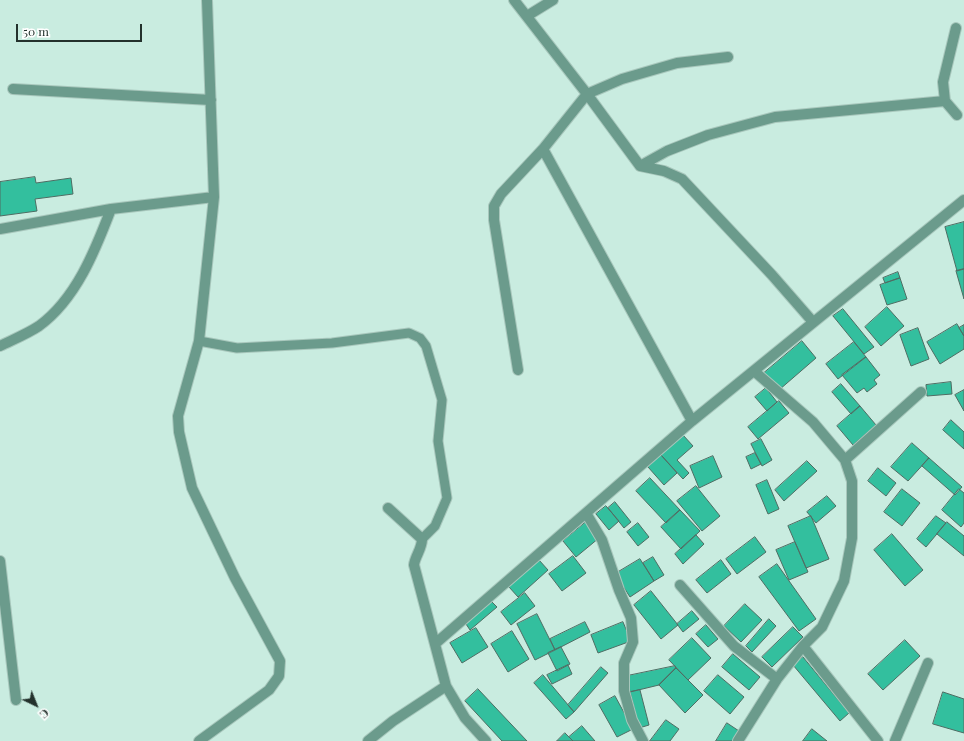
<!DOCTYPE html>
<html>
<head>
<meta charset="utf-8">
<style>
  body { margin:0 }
  #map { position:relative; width:964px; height:741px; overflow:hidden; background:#c9ece0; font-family:"Playfair Display",serif }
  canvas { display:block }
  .north { position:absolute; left:16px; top:685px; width:40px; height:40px; -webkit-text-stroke:3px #fff; paint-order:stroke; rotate:137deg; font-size:11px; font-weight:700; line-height:16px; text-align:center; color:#23312c }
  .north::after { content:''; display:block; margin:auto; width:14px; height:18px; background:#23312c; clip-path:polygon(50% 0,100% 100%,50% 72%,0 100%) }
  .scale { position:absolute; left:16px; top:24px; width:126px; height:18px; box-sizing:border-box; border:2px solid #23312c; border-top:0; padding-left:5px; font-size:12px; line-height:14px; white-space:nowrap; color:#23312c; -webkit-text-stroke:3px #fff; paint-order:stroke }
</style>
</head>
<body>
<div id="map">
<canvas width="964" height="741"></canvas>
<div class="north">С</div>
<div class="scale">50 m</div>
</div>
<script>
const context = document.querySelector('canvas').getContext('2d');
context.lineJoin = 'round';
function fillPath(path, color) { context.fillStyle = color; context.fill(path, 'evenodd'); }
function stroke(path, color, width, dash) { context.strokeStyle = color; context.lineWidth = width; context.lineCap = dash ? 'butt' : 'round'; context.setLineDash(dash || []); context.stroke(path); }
const building = new Path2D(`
  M35,177l1,6 35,-5 2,16 -38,5 2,12 -37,5v-34z
  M964,222v47l-7,2 -12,-44z
  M964,269v30l-8,-28z
  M898,272l2,6 -15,5 -2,-5z
  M900,278l7,21 -20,6 -7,-20z
  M887,307l17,19 -23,20 -16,-19z
  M843,309l31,38 -10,7 -31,-38z
  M957,324l7,12v13l-24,15 -13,-22z
  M964,325v11l-5,-8z
  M918,328l11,31 -18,7 -11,-31z
  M802,341l14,17 -37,32 -15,-17z
  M854,342l12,15 -28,22 -12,-15z
  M866,357l14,18 -6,5 3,4 -10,8 -3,-4 -7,5 -15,-18z
  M951,382l1,12 -25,2 -1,-11z
  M841,384l19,22 -9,8 -19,-22z
  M766,388l11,14 -10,9 -12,-14z
  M964,390v21l-9,-16z
  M779,401l10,12 -31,26 -10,-12z
  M860,406l16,19 -23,20 -16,-19z
  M951,420l13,12v17l-21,-19z
  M683,435l10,11 -16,14 12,13 -6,6 -22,-24z
  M761,439l11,21 -10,6 -11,-22z
  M912,443l17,15 -21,23 -17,-14z
  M755,453l6,11 -10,5 -5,-12z
  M661,455l16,18 -13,12 -16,-18z
  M713,456l9,21 -23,11 -9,-22z
  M929,458l33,29 -7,8 -33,-29z
  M807,461l10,10 -33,30 -9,-11z
  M878,468l18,15 -10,13 -18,-15z
  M650,478l30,32 -14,13 -30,-32z
  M767,480l12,29 -11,5 -12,-29z
  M696,486l24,30 -18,15 -25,-30z
  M902,489l18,14 -18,23 -18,-14z
  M959,489l5,4v30l-3,4 -19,-17z
  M827,496l9,10 -20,17 -9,-11z
  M615,502l16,20 -7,6 -16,-20z
  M606,506l13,15 -10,9 -13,-16z
  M680,510l20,21 -19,18 -20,-22z
  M811,516l18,43 -23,9 -18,-42z
  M936,516l10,7 -20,24 -9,-8z
  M586,522l13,16 -23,19 -13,-16z
  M947,522l17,14v20l-27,-22z
  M638,523l11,14 -11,9 -11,-14z
  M892,534l31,36 -18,16 -31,-36z
  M696,535l8,9 -21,20 -8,-10z
  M755,537l11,15 -29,22 -11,-15z
  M795,542l13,30 -19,8 -13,-30z
  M573,556l13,17 -24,18 -13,-17z
  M653,557l11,18 -10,6 -11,-18z
  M640,559l14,22 -24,16 -15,-23z
  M539,560l9,10 -30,27 -9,-10z
  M721,560l10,14 -24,19 -11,-13z
  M777,564l39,55 -17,12 -40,-54z
  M651,591l27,34 -17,14 -27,-34z
  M525,593l10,13 -24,19 -10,-13z
  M492,602l5,5 -27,23 -4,-6z
  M745,604l17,16 -21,22 -17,-16z
  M692,611l7,8 -16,13 -6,-8z
  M537,614l18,36 -20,10 -18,-36z
  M769,619l7,7 -24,26 -6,-6z
  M585,622l5,10 -35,18 -5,-11z
  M623,622l8,19 -33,12 -7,-18z
  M706,625l12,14 -10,8 -12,-13z
  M793,627l10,10 -31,30 -10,-10z
  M476,628l12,19 -26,16 -12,-20z
  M512,631l17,28 -21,13 -17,-28z
  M692,638l19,20 -23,22 -19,-20z
  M905,640l15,16 -37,34 -15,-16z
  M561,647l9,17 -13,7 -9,-18z
  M733,654l27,23 -11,13 -27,-23z
  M803,657l46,56 -9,8 -47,-56z
  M568,665l4,9 -20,10 -5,-9z
  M675,666l1,2 -17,17 -29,7 -3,-16z
  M601,667l7,6 -34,39 -6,-7z
  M676,668l27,27 -18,18 -26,-28z
  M543,675l31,37 -8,7 -32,-36z
  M718,675l26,22 -14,17 -26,-23z
  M478,689l49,52h-25l-37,-40z
  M640,690l9,35 -10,3 -9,-36z
  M943,692l21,7v34l-31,-9z
  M615,696l18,33 -16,8 -18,-32z
  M666,720l13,9 -9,12h-20z
  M727,723l12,8 -6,10h-17z
  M582,726l13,15h-22l-4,-4z
  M812,729l15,12h-24z
  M565,733l8,8h-16z`);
const lane = new Path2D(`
  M199,341l38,7 95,-5 77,-10 11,5 6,8 16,54 -4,41 9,57 -12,28 -13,13`);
const street = new Path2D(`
  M514,0l73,94 -44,55
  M527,16l26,-16
  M956,28l-13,54 2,19 12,14
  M728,57l-51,6 -55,16 -35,15 53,72 24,5 18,8 90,96 41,47
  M13,89l198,11
  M640,166l27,-15 41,-16 67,-18 170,-16
  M0,229l111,-20 103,-12
  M0,346c12,-6 27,-12 39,-20 37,-27 56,-75 72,-117
  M518,370l-24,-150v-14l7,-12 42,-45 149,272
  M845,460l76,-68
  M388,508l34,31c0,10 -7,17 -8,26l32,121 19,32 21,23
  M586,513l16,27 17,50 12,28 2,24 -9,21v28l8,29 11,21
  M0,561l16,139
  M680,585l54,61 43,33
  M436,643l256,-222 272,-221
  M803,646l75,95
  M199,741l70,-51 10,-14 1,-15 -45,-83 -43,-90 -13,-56 -1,-16 21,-75 15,-144 -7,-197
  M368,741l25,-20 53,-35
  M738,741l39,-62 26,-33 19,-19 22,-46 8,-43v-57l-7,-21 -32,-38 -59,-51
  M895,741l33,-78`);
fillPath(building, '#33bf9e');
stroke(building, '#4e6d63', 1);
stroke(lane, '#a8c7bc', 11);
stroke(street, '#a8c7bc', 12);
stroke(lane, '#6b9b8c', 9);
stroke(street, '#6b9b8c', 10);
</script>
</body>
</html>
